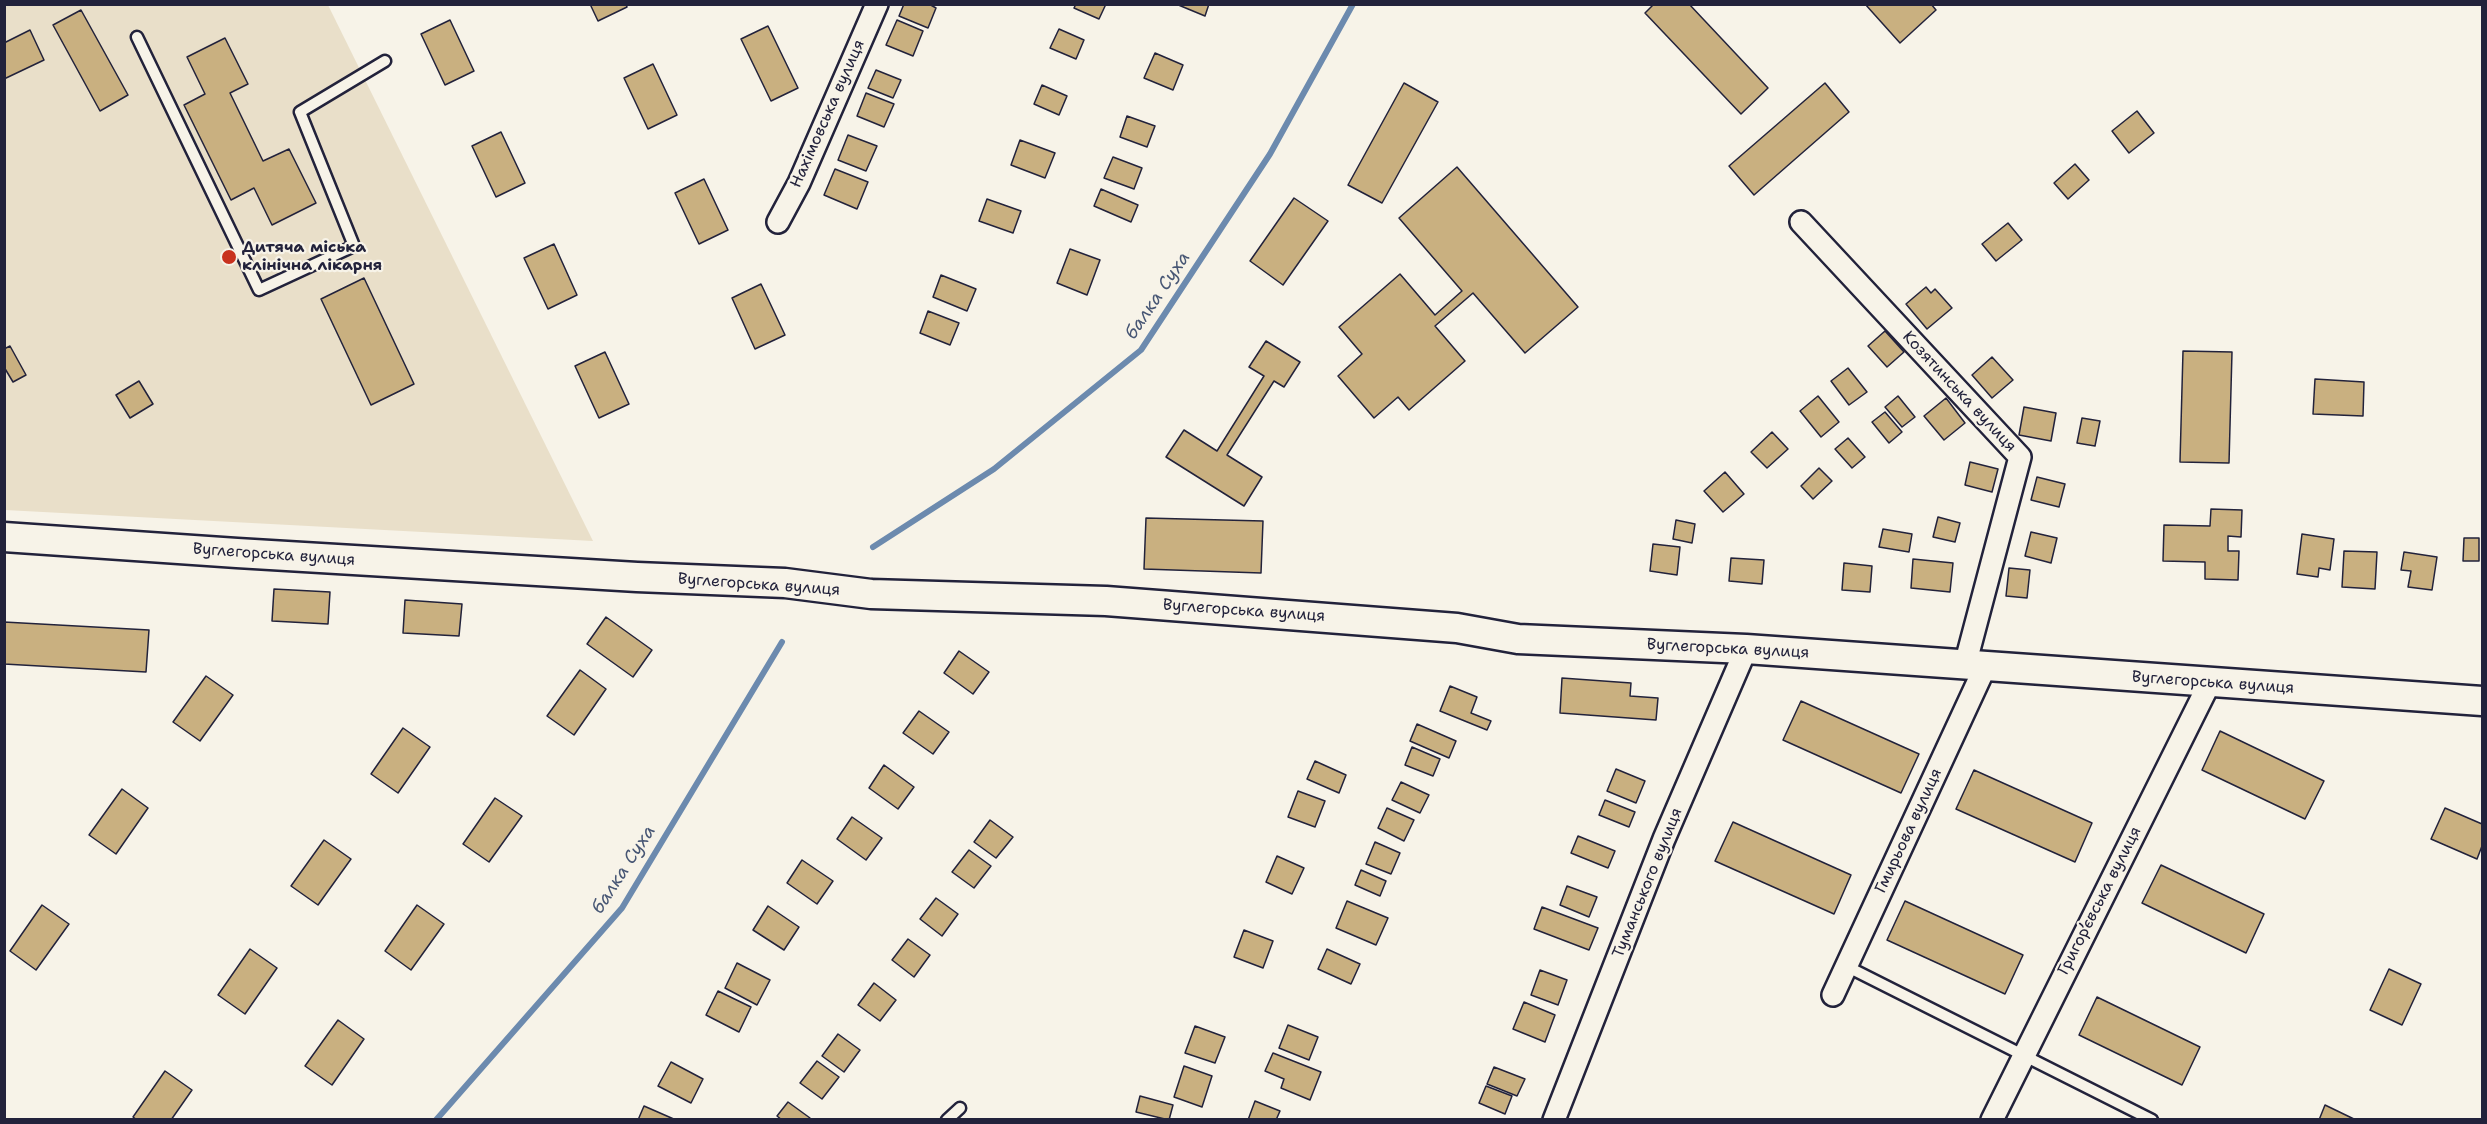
<!DOCTYPE html>
<html>
<head>
<meta charset="utf-8">
<style>
  body { margin:0 }
  #map { position:relative; width:2487px; height:1124px; overflow:hidden; background:#f7f3e8; font-family:"Shantell Sans",sans-serif }
  canvas { display:block }
  .frame { position:absolute; inset:0; border:6px solid #22223b; pointer-events:none }
</style>
</head>
<body>
<div id="map">
<canvas width="2487" height="1124"></canvas>
<div class="frame"></div>
</div>
<script>
const context = document.querySelector('canvas').getContext('2d');
context.lineJoin = 'round';
function fillPath(path, color) { context.fillStyle = color; context.fill(path, 'evenodd'); }
function stroke(path, color, width, dash) { context.strokeStyle = color; context.lineWidth = width; context.lineCap = dash ? 'butt' : 'round'; context.setLineDash(dash || []); context.stroke(path); }
function drawText(font, color, halo, rows, align = 'center') {
  context.font = font + ' "Shantell Sans",sans-serif'; context.lineWidth = 4.5; context.setLineDash([]); context.textBaseline = 'middle'; context.strokeStyle = halo; context.fillStyle = color; for (const [text, x, y, turn = 0] of rows) {
    context.save(); context.translate(x, y); context.rotate((+turn || 0) * Math.PI / 180); context.textAlign = isNaN(turn) ? turn : align; if (halo) context.strokeText(text, 0, 0); context.fillText(text, 0, 0); context.restore();
  }
}
const built = new Path2D(`
  M4,5h324l265,536 -588,-31z`);
const stream = new Path2D(`
  M873,547l121,-78 147,-119 129,-196 83,-150
  M436,1120l186,-212 160,-266`);
const building = new Path2D(`
  M590,4h36l1,3 -29,14z
  M904,4h25l7,4 -8,20 -29,-12z
  M1076,4h30l-7,15 -25,-11z
  M1176,4h33l-4,12z
  M1654,4h35l79,84 -27,26 -96,-101z
  M1865,4h66l5,6 -36,33z
  M81,10l47,85 -28,16 -47,-86z
  M450,20l24,51 -29,14 -24,-51z
  M897,20l26,11 -10,25 -27,-11z
  M768,26l30,62 -27,13 -30,-62z
  M1059,29l25,11 -8,19 -26,-11z
  M30,30l14,30 -40,19v-36z
  M225,38l23,46 -18,9 33,68 26,-12 27,54 -44,22 -18,-37 -23,12 -47,-95 21,-11 -18,-37z
  M1155,53l28,12 -10,25 -29,-12z
  M653,64l24,51 -29,14 -24,-51z
  M876,70l25,10 -8,18 -25,-10z
  M1404,83l34,19 -56,101 -34,-18z
  M1825,83l24,29 -95,83 -25,-29z
  M1042,85l25,11 -8,19 -25,-11z
  M866,93l28,11 -10,23 -27,-11z
  M2137,111l17,22 -25,20 -17,-22z
  M1127,116l28,10 -8,21 -27,-10z
  M501,132l24,51 -29,14 -24,-51z
  M848,135l29,11 -11,25 -28,-11z
  M1020,140l35,13 -10,25 -34,-13z
  M1113,157l29,11 -8,21 -30,-11z
  M2075,164l14,16 -21,19 -14,-16z
  M1457,167l121,140 -53,46 -52,-60 -38,33 30,35 -56,49 -11,-13 -24,21 -36,-42 24,-22 -23,-27 61,-53 35,41 27,-24 -63,-73z
  M835,169l33,13 -11,27 -33,-14z
  M704,179l24,51 -29,14 -24,-51z
  M1101,189l37,16 -7,17 -37,-16z
  M1294,198l34,23 -45,64 -33,-24z
  M987,199l34,12 -8,22 -34,-12z
  M2008,223l14,17 -26,21 -14,-17z
  M554,244l23,51 -29,14 -24,-51z
  M1070,249l30,11 -13,35 -30,-12z
  M941,275l35,14 -9,22 -34,-14z
  M364,278l50,106 -43,21 -50,-106z
  M761,284l24,51 -30,14 -23,-51z
  M1926,287l5,6 4,-4 17,19 -25,21 -21,-25z
  M928,311l31,12 -9,22 -30,-12z
  M1885,331l19,21 -17,15 -19,-21z
  M1266,341l34,21 -16,25 -10,-6 -47,74 35,22 -18,29 -78,-49 18,-27 33,21 47,-75 -15,-9z
  M10,346l16,29 -13,7 -9,-15v-18z
  M2183,351l49,1 -3,111 -49,-1z
  M605,352l24,52 -30,14 -24,-52z
  M1992,357l21,23 -21,18 -20,-23z
  M1848,368l19,24 -18,13 -18,-24z
  M2315,379l49,3 -1,34 -50,-2z
  M139,381l14,23 -23,14 -14,-23z
  M1818,396l21,26 -18,15 -21,-26z
  M1898,396l17,21 -13,10 -17,-20z
  M1946,398l19,25 -21,17 -20,-24z
  M2024,407l32,6 -5,28 -32,-6z
  M1885,412l17,20 -13,11 -17,-21z
  M2082,418l18,3 -5,25 -18,-3z
  M1772,432l16,17 -21,19 -16,-16z
  M1848,438l17,19 -13,11 -17,-19z
  M1970,462l28,7 -6,23 -27,-7z
  M1819,468l13,13 -19,18 -12,-13z
  M1725,472l19,22 -21,18 -19,-21z
  M2037,477l28,7 -6,23 -28,-7z
  M2211,509l31,1 -1,27 -13,-1v15h11l-1,29 -33,-1v-17l-42,-1 1,-36 46,1z
  M1938,517l22,6 -5,19 -22,-5z
  M1146,518l117,3 -2,52 -117,-4z
  M1676,520l19,4 -3,19 -19,-4z
  M1883,529l29,5 -3,18 -30,-5z
  M2031,532l26,6 -6,25 -26,-7z
  M2302,534l32,5 -4,31 -11,-2 -1,9 -21,-3z
  M2464,538h15v23h-16z
  M1653,544l27,3 -3,28 -27,-4z
  M2344,551l33,1 -2,37 -33,-2z
  M2404,552l33,5 -5,33 -24,-3 3,-16 -10,-1z
  M1731,558l33,2 -2,24 -33,-3z
  M1913,559l40,4 -3,29 -39,-4z
  M1844,563l28,3 -2,26 -28,-2z
  M2009,568l21,2 -3,28 -21,-2z
  M274,589l56,3 -2,32 -56,-3z
  M405,600l57,4 -3,32 -56,-3z
  M606,617l46,33 -19,27 -46,-33z
  M4,622l145,8 -3,42 -142,-8z
  M959,651l30,21 -16,22 -29,-21z
  M580,670l26,19 -32,46 -27,-19z
  M206,676l27,19 -33,46 -27,-19z
  M1562,678l69,5 -1,13 28,2 -2,22 -96,-7z
  M1450,686l27,11 -6,16 20,8 -4,9 -47,-19z
  M1801,701l118,53 -18,39 -118,-53z
  M919,711l30,21 -16,22 -30,-21z
  M1417,724l39,17 -7,17 -39,-17z
  M403,728l27,19 -32,46 -27,-19z
  M2220,731l104,50 -19,38 -103,-49z
  M1412,747l28,12 -7,17 -28,-11z
  M1315,761l31,14 -7,18 -32,-14z
  M884,765l30,22 -16,22 -29,-21z
  M1616,769l29,12 -9,22 -29,-12z
  M1974,770l118,53 -17,39 -119,-53z
  M1401,782l28,13 -9,18 -28,-13z
  M122,789l26,19 -32,46 -27,-19z
  M1298,791l27,10 -10,26 -27,-10z
  M495,798l27,18 -33,46 -26,-18z
  M1605,800l30,12 -6,15 -30,-12z
  M1387,808l27,12 -10,21 -26,-13z
  M2445,808l37,16v22l-5,13 -46,-20z
  M852,817l30,21 -16,22 -29,-21z
  M990,820l23,17 -17,21 -22,-16z
  M1733,822l118,53 -17,39 -119,-53z
  M1578,836l37,15 -7,17 -37,-15z
  M324,840l27,19 -33,46 -27,-19z
  M1375,842l25,11 -9,21 -25,-10z
  M969,850l22,16 -17,22 -22,-16z
  M1277,856l27,12 -12,26 -26,-12z
  M802,860l31,21 -16,23 -30,-21z
  M2161,865l103,49 -18,39 -104,-50z
  M1361,870l25,11 -6,15 -25,-11z
  M1567,886l30,11 -8,20 -29,-12z
  M936,898l22,16 -16,22 -22,-17z
  M1347,901l41,17 -12,27 -40,-17z
  M1905,901l118,54 -18,39 -118,-54z
  M42,905l27,19 -33,46 -26,-19z
  M417,905l27,19 -33,46 -26,-19z
  M768,906l31,21 -15,23 -31,-20z
  M1542,907l56,21 -9,22 -55,-21z
  M1244,930l29,11 -10,27 -29,-11z
  M908,939l22,16 -16,22 -22,-17z
  M250,949l27,19 -32,46 -27,-19z
  M1327,949l33,15 -9,20 -33,-15z
  M737,963l33,17 -13,25 -32,-17z
  M2389,969l32,15 -19,41 -32,-15z
  M1540,970l27,10 -9,25 -27,-10z
  M874,983l22,17 -16,21 -22,-16z
  M718,991l33,16 -12,25 -33,-17z
  M2097,997l103,50 -18,38 -103,-50z
  M1524,1002l31,13 -10,27 -32,-13z
  M338,1020l26,19 -32,46 -27,-19z
  M1288,1025l30,12 -9,23 -30,-12z
  M1195,1026l30,11 -10,26 -30,-10z
  M838,1034l22,16 -16,22 -22,-16z
  M1273,1053l48,19 -11,28 -29,-12 3,-9 -19,-8z
  M817,1061l22,16 -17,22 -22,-16z
  M671,1062l32,17 -12,24 -33,-17z
  M1184,1066l28,10 -10,31 -28,-10z
  M1494,1067l31,12 -8,17 -30,-12z
  M165,1071l27,19 -21,30h-34l-4,-3z
  M1486,1086l26,10 -7,18 -26,-11z
  M1140,1096l33,9 -4,15 -33,-8z
  M1255,1101l25,10 -4,9h-28z
  M788,1102l22,16 -1,2h-27l-5,-4z
  M2325,1105l31,15h-37z
  M644,1106l32,14h-38z`);
const service = new Path2D(`
  M137,37l122,253 95,-44 -54,-134 85,-51
  M1846,966l306,154
  M947,1120l13,-12`);
const minor = new Path2D(`
  M778,222l21,-39 78,-179
  M1801,222l219,235 -55,208
  M1833,995l152,-328
  M1554,1120l110,-281 82,-190
  M1992,1120l217,-436`);
const secondary = new Path2D(`
  M4,537l233,16 400,24 148,6 86,11 235,7 351,27 61,11 228,10 736,52`);
const markers = [
  [229,257,8,"#c8321e"]
];
const streetNames = [
  ["Нахімовська вулиця",828,114,-66],
  ["Козятинська вулиця",1959,392,47],
  ["Вуглегорська вулиця",274,555,4],
  ["Вуглегорська вулиця",759,585,4],
  ["Вуглегорська вулиця",1244,611,4],
  ["Вуглегорська вулиця",1728,649,3],
  ["Вуглегорська вулиця",2213,683,4],
  ["Гмирьова вулиця",1909,831,-65],
  ["Туманського вулиця",1648,883,-68],
  ["Григор’євська вулиця",2100,901,-63]
];
const poiNames = [
  ["Дитяча міська",242,248],
  ["клінічна лікарня",242,266]
];
const waterNames = [
  ["балка Суха",1158,296,-56],
  ["балка Суха",624,870,-57]
];
fillPath(built, '#e9dfc9');
stroke(stream, '#6c8aae', 6);
fillPath(building, '#c9b080');
stroke(building, '#22223b', 1.5);
stroke(service, '#22223b', 15);
stroke(minor, '#22223b', 26);
stroke(secondary, '#22223b', 33);
stroke(service, '#f7f3e8', 10);
stroke(minor, '#f7f3e8', 21);
stroke(secondary, '#f7f3e8', 28);
for (const [x, y, r, color] of markers) { const dot = new Path2D(); dot.arc(x, y, r, 0, 2 * Math.PI); context.fillStyle = color; context.fill(dot); stroke(dot, '#f7f3e8', 2); }
drawText('16px', '#22223b', '#f7f3e8', streetNames);
drawText('bold 16px', '#22223b', '#f7f3e8', poiNames, 'left');
drawText('italic 18px', '#475674', '#f7f3e8', waterNames);
</script>
</body>
</html>
